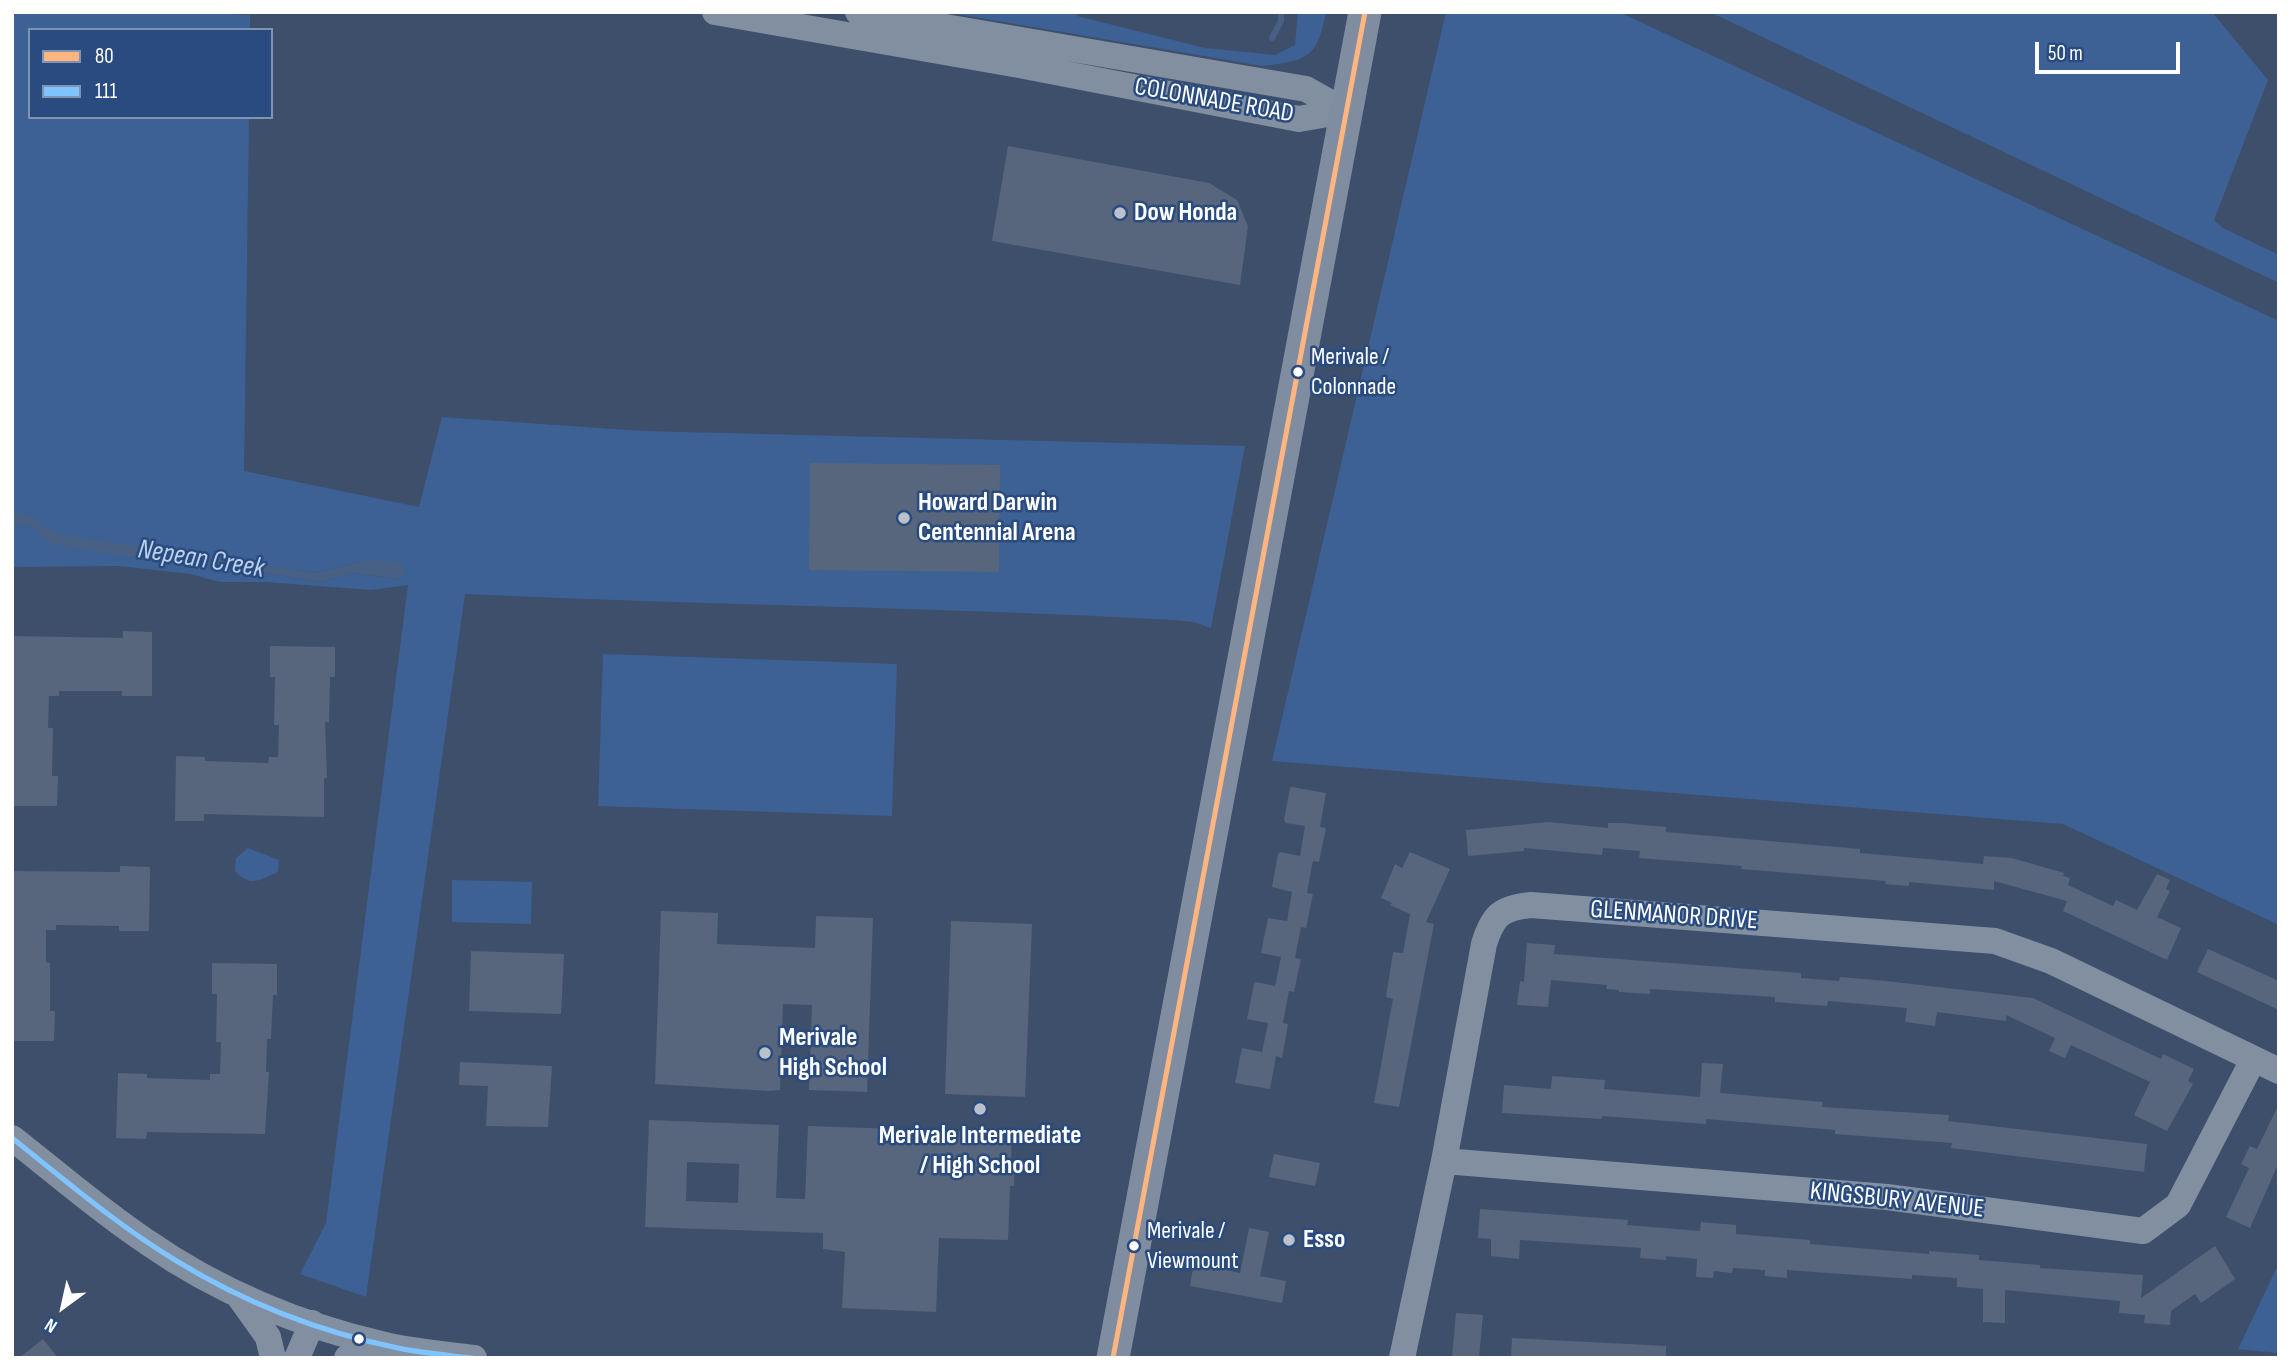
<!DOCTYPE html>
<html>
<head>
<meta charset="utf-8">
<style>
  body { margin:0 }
  #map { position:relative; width:2291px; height:1370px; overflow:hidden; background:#3d4f6b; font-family:"Sofia Sans Condensed",sans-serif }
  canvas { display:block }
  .frame { position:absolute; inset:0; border:14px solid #fff; pointer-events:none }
  .legend { position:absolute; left:28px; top:28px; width:245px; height:91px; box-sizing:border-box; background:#294b7f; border:2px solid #7f93b2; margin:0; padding:9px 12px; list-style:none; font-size:21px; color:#fff }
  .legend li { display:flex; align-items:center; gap:14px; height:35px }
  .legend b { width:35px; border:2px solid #7f93b2 }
  .north { position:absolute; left:28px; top:1272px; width:70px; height:70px; -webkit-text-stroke:5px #294b7f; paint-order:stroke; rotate:213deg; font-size:19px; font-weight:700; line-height:28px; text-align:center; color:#fff }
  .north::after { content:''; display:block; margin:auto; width:24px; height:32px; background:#fff; clip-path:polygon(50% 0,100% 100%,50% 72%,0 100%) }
  .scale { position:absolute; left:2035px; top:42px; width:145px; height:32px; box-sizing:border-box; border:4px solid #fff; border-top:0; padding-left:9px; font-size:21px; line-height:24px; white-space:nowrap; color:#fff; -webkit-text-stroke:5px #294b7f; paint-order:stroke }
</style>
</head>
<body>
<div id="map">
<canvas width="2291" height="1370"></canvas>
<div class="frame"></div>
<ul class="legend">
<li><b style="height:9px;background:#ffb580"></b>80</li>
<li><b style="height:9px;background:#80c4ff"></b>111</li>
</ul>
<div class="north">N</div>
<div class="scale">50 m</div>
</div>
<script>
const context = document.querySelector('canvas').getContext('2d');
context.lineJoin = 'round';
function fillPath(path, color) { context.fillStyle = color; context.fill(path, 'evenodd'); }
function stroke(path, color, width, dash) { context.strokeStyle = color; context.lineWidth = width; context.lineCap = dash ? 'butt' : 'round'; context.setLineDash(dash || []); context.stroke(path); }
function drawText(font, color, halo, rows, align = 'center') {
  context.font = font + ' "Sofia Sans Condensed",sans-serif'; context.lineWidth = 5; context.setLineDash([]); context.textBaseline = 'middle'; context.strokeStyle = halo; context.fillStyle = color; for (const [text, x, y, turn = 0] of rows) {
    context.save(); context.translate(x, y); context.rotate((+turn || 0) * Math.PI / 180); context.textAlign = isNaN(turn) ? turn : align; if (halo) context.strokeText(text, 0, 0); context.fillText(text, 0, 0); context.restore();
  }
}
const green = new Path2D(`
  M12,12h193l45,3v15h-220v87h219l-5,354 175,36 23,-90 200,14 603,15 -34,182 -17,-6 -20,-2c-236,-13 -473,-15 -709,-26l-99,703 -66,-23 26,-51 82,-638 -37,5 -105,-8h-46l-30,-8 -71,-8 -107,1zM132,547l184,26 43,-11 39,17 -45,-6 -34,9 -105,-17 -80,-7z
  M945,12h131l1,4 128,32 70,7 20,-10 3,-33h28c-9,47 -18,48 -63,54z
  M1446,12h173l660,309v604l-216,-101 -791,-63z
  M1710,12h502l56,68 -54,140 9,8 56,27v28z
  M603,654l294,10 -5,152 -294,-10z
  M248,848l31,12 -1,12c-19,8 -27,16 -43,-1l1,-13z
  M452,880l80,2 -1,42 -79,-2z
  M2279,1263v90l-41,-4z`);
const water = new Path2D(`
  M12,514h15l30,20 259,39 51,-13 34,3 4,10 -7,6 -45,-6 -34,9 -105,-17 -80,-7 -83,-14 -21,-19 -18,-2z`);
const stream = new Path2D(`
  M1272,38l9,-17v-9`);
const building = new Path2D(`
  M1008,146l201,37 28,17 11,26 -8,59 -248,-44z
  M810,463l190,2 -1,107 -190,-2z
  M123,631l29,1v64h-30v-5h-63v5h-10l-1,32h5l-1,48h6l-1,30h-45v-170l111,2z
  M270,646l65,1v30h-5l-1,45h-4l2,56h-3v39l-120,-3v7h-29l1,-65 29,1v4l63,2 1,-6h9l1,-32h-5l1,-48h-5z
  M1292,787l34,6 -6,34 6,1 -7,34 -6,-1 -3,15 -3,17 6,1 -7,34 -5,-1 -3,15 -3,16 6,1 -7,33 -5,-1 -6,32 5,1 -6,34 -6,-2 -6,33 -35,-6 7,-35 20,4 6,-29 -21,-4 7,-35 2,-2 19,4 6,-29 -20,-4 7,-35 19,3 5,-29 -20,-5 6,-33 2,-2 20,4 5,-30 -19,-3 -2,-3 6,-32z
  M1549,822l59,6v-5h13l45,4v5l194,17v4l123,11 1,-8 28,2 52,15 -1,3 7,2 -2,7 45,21 3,-6 21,10 20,-36 13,6 -4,9 4,2 -13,26 24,11 -14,32 -104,-49 4,-10 -73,-20v9l-85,-8v4l-24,-2 1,-3 -145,-12 1,-3 -103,-8 1,-7 -37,-3 -1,7 -78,-7v3l-56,5 -2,-26z
  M1410,852l40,17 -24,53 8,2 -35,183 -25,-4 19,-104 -7,-2 7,-45 10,1 7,-39 -20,-9 2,-2 -11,-5 14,-34 7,4z
  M120,866l30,1 -1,64h-30v-5l-63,-1v5h-10v32l4,1v48h5l-1,30h-42v-170l108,1z
  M661,911l57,2 -1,31 98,4 1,-32 57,2 -6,174 -58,-2 3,-85 -29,-1 -3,86 -11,1 -114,-7z
  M951,921l81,3 -7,173 -80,-3z
  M1527,943l28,2 -1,9 247,19v5l38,3 1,-4 46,4 147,17 128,61 2,-5 31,15 -6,12 5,3 -26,47 -33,-16 16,-33 -79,-37 -6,13 -16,-7 6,-13 -49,-23v6l-69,-9 -2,14 -30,-4 2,-14 -79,-7 -1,5 -52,-4v-5l-125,-8v5l-31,-2v-2l-13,-1 1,-4 -56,-5 -3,27 -31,-2 3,-24 4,1z
  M2208,949l71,32v29l-82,-38z
  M471,951l93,3 -3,60 -92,-3z
  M212,963l65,1v31h-4l-2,44h-4l-1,33h3l-4,62 -118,-2 -1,7 -30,-1 2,-65 29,1v4l63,2v-6h10l1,-32h-5l1,-48h-5z
  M460,1062l92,4 -4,61 -62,-1 2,-40 -29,-1z
  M1702,1063l21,1 -3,29 103,9 -1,5 127,8 -1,6 199,23 -3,28 -193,-24 1,-5 -117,-9v-4l-129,-11v5l-104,-8v3l-100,-6 2,-28 47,4 1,-13 53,4 -1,9 96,8z
  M2279,1104v58l-29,66 -24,-11 23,-49 -8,-4 9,-18 7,3z
  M649,1120l130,5 -3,73 29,1 3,-73 204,7 -1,27h4l-1,26h-4l-2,54 -69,-2 -3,74 -94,-4 3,-56 -22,-3v-16l-178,-6zM687,1162l52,2 -1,39 -52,-2z
  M1274,1154l46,9 -5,23 -46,-9z
  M1480,1209l148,11 -1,5 73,6 1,-9 35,3v9l74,6v4l119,10v-3l50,4v5l61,5v3l103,7 -2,23 74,-52 20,33 -34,24 -6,-9 -24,17 -1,14 -26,-2 1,-8 -26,-2 1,-12 -115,-11v33l-22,-1v-33l-26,-2v-9l-45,-3v4l-125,-9v8l-22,-2v-6l-32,-2 -1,5 -18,-2 -1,7 -17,-1 1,-18 -31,-3v4l-26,-2 1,-10 -121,-8 -1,19 -28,-3v-17l-13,-1z
  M1249,1228l20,4 -9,44 26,5 -4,22 -92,-17 4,-23 46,10z
  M1456,1313l27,2 -4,43h-27z
  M1512,1338l154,8v12h-155z
  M43,1339l15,19h-39z`);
const minor = new Path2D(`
  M715,12l304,53 280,54 46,-8
  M858,12l448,77 39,22
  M12,1138c45,35 88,73 135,104 70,49 154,84 238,103 29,7 59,9 89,13
  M1444,1161l443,36 256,34 35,-26 75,-145
  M238,1295l30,42 5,21
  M297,1358l15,-35
  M347,1358l36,-13
  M1402,1358l42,-197 40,-217c9,-29 17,-36 47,-39l464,36 56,20 228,110`);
const major = new Path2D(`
  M1113,1358l252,-1346`);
const bus1 = new Path2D(`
  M1113,1358l252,-1346`);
const bus2 = new Path2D(`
  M12,1138c53,42 105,87 163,122 68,42 145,72 223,88 24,5 49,7 74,10`);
const markers = [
  [1120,213,7,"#bbc1cb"],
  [1298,372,6,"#fff"],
  [904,518,7,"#bbc1cb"],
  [765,1053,7,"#bbc1cb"],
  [980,1109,7,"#bbc1cb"],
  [1289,1240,7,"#bbc1cb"],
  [1134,1246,6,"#fff"],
  [359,1339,6,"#fff"]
];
const busNames = [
  ["Merivale /",1311,358],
  ["Colonnade",1311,388],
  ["Merivale /",1147,1232],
  ["Viewmount",1147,1262]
];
const streetNames = [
  ["COLONNADE ROAD",1214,101,10],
  ["GLENMANOR DRIVE",1674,916,4],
  ["KINGSBURY AVENUE",1897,1201,6]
];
const poiNames = [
  ["Dow Honda",1134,213],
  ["Howard Darwin",918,503],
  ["Centennial Arena",918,533],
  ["Merivale",779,1038],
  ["High School",779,1068],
  ["Merivale Intermediate",980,1136,"center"],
  ["/ High School",980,1166,"center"],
  ["Esso",1303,1240]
];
const waterNames = [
  ["Nepean Creek",201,560,9]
];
fillPath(green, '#3d6195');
fillPath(water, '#486084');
stroke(stream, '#486084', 6);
fillPath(building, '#57667d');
stroke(minor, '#828fa1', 26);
stroke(major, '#808da1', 33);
stroke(bus1, '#ffb580', 5);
stroke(bus2, '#80c4ff', 5);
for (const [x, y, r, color] of markers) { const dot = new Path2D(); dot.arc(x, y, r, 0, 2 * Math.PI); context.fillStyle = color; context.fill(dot); stroke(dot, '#294b7f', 2.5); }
drawText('24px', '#fff', '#294b7f', busNames, 'left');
drawText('26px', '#fff', '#294b7f', streetNames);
drawText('bold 26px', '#fff', '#294b7f', poiNames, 'left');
drawText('italic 28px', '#bbd0ec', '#294b7f', waterNames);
</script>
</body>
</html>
